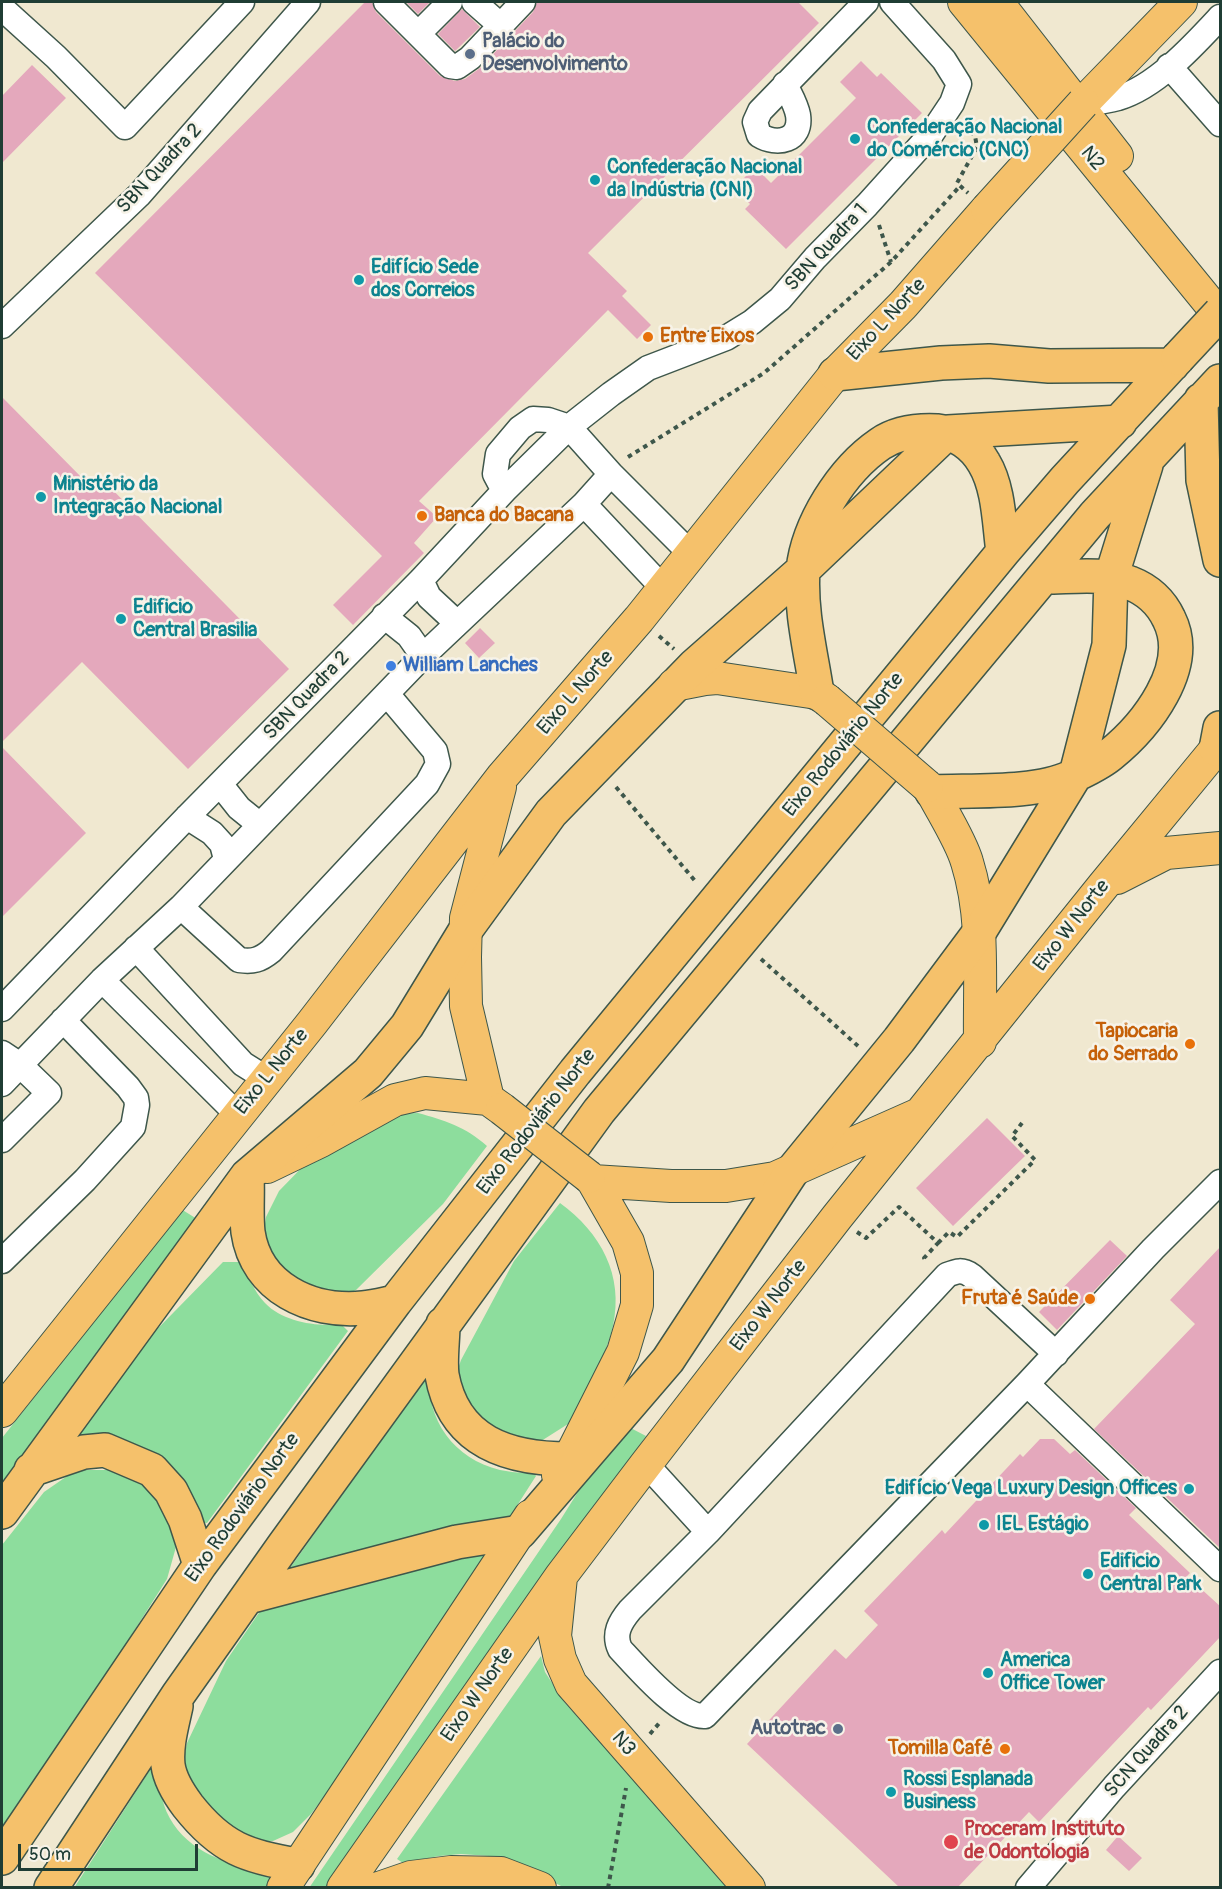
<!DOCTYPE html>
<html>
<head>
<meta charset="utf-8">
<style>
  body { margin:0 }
  #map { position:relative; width:1222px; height:1889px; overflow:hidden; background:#f0e8d0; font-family:Pangolin,sans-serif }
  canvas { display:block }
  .frame { position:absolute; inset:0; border:3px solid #1f3d34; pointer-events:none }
  .scale { position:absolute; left:18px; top:1844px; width:180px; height:27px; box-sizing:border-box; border:3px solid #1f3d34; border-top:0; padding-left:8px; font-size:18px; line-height:21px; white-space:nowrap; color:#1f3d34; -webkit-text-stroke:4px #f7f3e8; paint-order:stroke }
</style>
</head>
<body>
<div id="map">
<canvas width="1222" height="1889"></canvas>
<div class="frame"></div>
<div class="scale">50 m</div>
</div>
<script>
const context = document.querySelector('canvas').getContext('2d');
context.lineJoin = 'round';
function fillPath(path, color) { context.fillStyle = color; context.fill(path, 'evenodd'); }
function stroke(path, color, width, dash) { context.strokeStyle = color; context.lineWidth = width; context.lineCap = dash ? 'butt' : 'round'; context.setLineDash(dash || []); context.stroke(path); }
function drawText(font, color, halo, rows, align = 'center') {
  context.font = font + ' Pangolin,sans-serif'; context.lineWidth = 5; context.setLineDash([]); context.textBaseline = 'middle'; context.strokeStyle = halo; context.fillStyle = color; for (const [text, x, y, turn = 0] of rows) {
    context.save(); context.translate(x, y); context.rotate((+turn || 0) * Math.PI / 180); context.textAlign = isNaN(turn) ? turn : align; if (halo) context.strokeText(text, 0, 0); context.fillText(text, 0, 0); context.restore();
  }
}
const green = new Path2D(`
  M418,1113c26,7 48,14 69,33l-44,58 -87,86 -11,5 -13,3 -52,-22 -17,-41 3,-18 13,-26 36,-37 71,-40z
  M560,1203c41,30 64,72 53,123 -7,31 -25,61 -39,89l-6,9 -30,19 -66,-18 -15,-53 4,-12 53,-99z
  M181,1209l16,10 -195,269v-50l147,-186z
  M223,1262h18c7,13 13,30 24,41 18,19 52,24 76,21l7,7 -141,192 -10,-1 -5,-15 -113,-62 -8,-10 54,-73z
  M429,1373c-3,47 25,86 71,97 12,2 21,4 33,2l3,4 -166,259 -59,79 -18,18 -20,9h-19l-57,-31 -14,-47 4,-20 39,-82 54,-79z
  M621,1423l25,13 -174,249 -139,202 -24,1 252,-369z
  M76,1470h40l24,8 22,28 11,21 3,20 -9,32 -165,260v-294l42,-53z
  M541,1656l4,16 20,31 166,184h-168l-49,-25 -25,-6 -28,-2 -22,2 -36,7 -6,-4z
  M157,1759c3,15 3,32 7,46 12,37 51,58 87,61 12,0 25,0 37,-1l-14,22 -200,1z`);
const building = new Path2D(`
  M365,2h7l4,10 64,64 15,5 10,-2 15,-11 53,-56 4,-10h261l21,21 -231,230 39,38 -5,5 29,29 -14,14 -29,-29 -189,191 18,16 -23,26 10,10 -71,72 -20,-20 49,-49 -287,-283z
  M406,2h24l-12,12z
  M462,9l18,18 -25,24 -17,-17z
  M861,61l16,16 4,-4 41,40 -136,136 -41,-40 5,-5 -16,-16 21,-21 16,16 85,-85 -16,-16z
  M32,65l34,33 -64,65v-67z
  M2,397l89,90 9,-10 189,192 -101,100 -106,-107 -80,80z
  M480,628l15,15 -16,15 -14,-15z
  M2,747l84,86 -84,84z
  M987,1118l38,38 -72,70 -37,-38z
  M1110,1240l17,16 -70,74 -18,-18z
  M1221,1246v303l-127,-120 101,-105 -25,-24z
  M1040,1439h14l16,15 5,-4 61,58 -7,7 61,58 -3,3 34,31v29l-70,74 -3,-3 -109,115 -10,-10 -71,75h-59l-152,-143 88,-95 11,10 32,-34 -14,-14 78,-81 3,4 75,-80 3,3z
  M1118,1836l24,22 -13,13 -23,-21z`);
const path = new Path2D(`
  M964,125l11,11 2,11 -20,36 11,10
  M879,225l12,37
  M628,457l136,-84 127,-111 69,-76
  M659,636l15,13
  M616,787l80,95
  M761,959l97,87
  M857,1232l9,6 33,-31 39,36 -14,15 3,4
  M938,1243l11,-11 8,5 78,-77 -23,-24 10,-13
  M650,1734l11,-13
  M608,1888l18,-100`);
const minor = new Path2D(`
  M386,2l64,64 7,1 13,-9 53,-56
  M474,2l26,23
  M2,8l54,49 69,70 117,-125
  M418,34l32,-32
  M1169,66l51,58
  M785,84c4,9 11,20 13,31 4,26 -21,31 -39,20l-4,-13 5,-11 106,-109
  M1081,105c12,-2 25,-4 37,-7 38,-11 76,-53 102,-81
  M2,326l137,-131 169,-193
  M504,491l-9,-17 3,-20 22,-26 13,-9 15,1 21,7 42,47 80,80
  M584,504l79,84
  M421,580l8,17 28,26
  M384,616l25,20 14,20
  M220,784l19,24 21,17
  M187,817l25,16 10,11 4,15
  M181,907l58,53c14,2 21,0 32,-9l156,-167 11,-20 -3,-13 -48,-57
  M136,948l107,116 24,15
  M102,980l136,135
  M2,1009l185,-192 234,-237 83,-89 65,-64 42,-33 37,-26 78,-30 26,-16 28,-23 35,-41 52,-53 65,-72 20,-30 7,-19 -15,-24 -52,-58
  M2,1053l18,12 29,28 -47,47
  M2,1084l100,-104 79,-73 242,-251 161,-152 27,-30
  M2,1261l83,-81 48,-53 4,-22 -1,-7 -8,-11 -65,-67
  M1056,1354l-84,-78c-10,-7 -15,-5 -25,-1l-239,257 -78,78c-10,12 -17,24 -10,39 17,18 60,69 85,67l322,-332 126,-135 67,-67
  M1027,1384l193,185
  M646,1464l62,68
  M1028,1888l86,-101 106,-115`);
const major = new Path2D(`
  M964,2l256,314
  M997,2l120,154
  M1083,103l98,-101
  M674,685l31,-6 12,-1 100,15 10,7
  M927,786l5,6c11,21 29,49 35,70 18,57 12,121 13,180
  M500,787l-34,131 -1,39 1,49 22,93 14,10
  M1117,878l49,-25 54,-5
  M267,1167l54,-26 74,-41 30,-7 63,6
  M589,1177l4,4 78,5h55l49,-8 142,-63
  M2,1411l310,-388 190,-246 137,-158 196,-245 68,-69 84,-96
  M558,1475l11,-16 54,-107 14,-47v-32l-9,-31 -35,-61
  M561,1577l-6,59 5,23 11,25 178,204
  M283,1888l247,-372
  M343,1888l218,-312 85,-112 191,-247 266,-331 117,-142
  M379,1888l32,-11 40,-5 50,1 39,15`);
const highway = new Path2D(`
  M835,374l106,-11 48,-2 60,5 123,-1
  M1201,400l2,80 17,80
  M817,693c-6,-40 -17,-82 -14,-123 5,-46 39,-100 77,-126 16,-11 37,-14 57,-13 19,2 37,14 47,32 15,25 15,60 19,89
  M1216,749l4,-21
  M932,792c39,-2 105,2 139,-15 13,-6 28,-13 39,-22 36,-29 83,-88 59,-136 -8,-17 -21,-29 -39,-36 -26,-11 -57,-6 -85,-6
  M247,1176c1,18 -1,38 1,56 8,56 63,81 115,76 11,-1 22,-4 32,-6
  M443,1324c0,16 -3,35 -1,51 12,67 66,84 127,84
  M31,1470l53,-18 21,-2 47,20 19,21 14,28 15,46
  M2,1512l245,-336 121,-103 39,-47 58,-95 86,-118 143,-147 109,-96 145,-138 172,-10
  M248,1597l209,-55 63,-10 148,-172 125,-190 106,-130 79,-106 98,-160 33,-129 2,-67 35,-113
  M176,1706c-4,19 -10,39 -8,59 2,15 11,29 20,41 33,42 59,51 110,59
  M2,1858l198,-293 195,-263 180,-230 428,-520 62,-72 113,-122
  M51,1888l127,-193 106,-150 315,-434 496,-596 125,-134`);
const majorBridge = new Path2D(`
  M987,209l96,-106
  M827,700l100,86
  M502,1109l87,68`);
const highwayBridge = new Path2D(`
  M1178,358l42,-45`);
const markers = [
  [470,54,6,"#5c6f8a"],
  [855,139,6,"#0f9aa8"],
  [595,180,6,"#0f9aa8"],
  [359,280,6,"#0f9aa8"],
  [648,337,6,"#e8710a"],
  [41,497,6,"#0f9aa8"],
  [422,516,6,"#e8710a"],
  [121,619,6,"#0f9aa8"],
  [391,666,6,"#3f7fe0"],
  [1190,1044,6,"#e8710a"],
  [1090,1299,6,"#e8710a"],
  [1189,1489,6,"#0f9aa8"],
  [984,1525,6,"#0f9aa8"],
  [1088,1574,6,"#0f9aa8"],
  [988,1673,6,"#0f9aa8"],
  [838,1729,6,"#5c6f8a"],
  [1005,1749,6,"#e8710a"],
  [891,1792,6,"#0f9aa8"],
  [951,1842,8,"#e0444e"]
];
const serviceNames = [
  ["Palácio do",482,42],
  ["Desenvolvimento",482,65],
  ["Autotrac",826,1729,"right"]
];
const cultureNames = [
  ["Confederação Nacional",867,128],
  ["do Comércio (CNC)",867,151],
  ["Confederação Nacional",607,168],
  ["da Indústria (CNI)",607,191],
  ["Edifício Sede",371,268],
  ["dos Correios",371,291],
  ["Ministério da",53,485],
  ["Integração Nacional",53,508],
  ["Edificio",133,608],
  ["Central Brasilia",133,631],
  ["Edifício Vega Luxury Design Offices",1177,1489,"right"],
  ["IEL Estágio",996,1525],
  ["Edificio",1100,1562],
  ["Central Park",1100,1585],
  ["America",1000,1661],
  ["Office Tower",1000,1684],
  ["Rossi Esplanada",903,1780],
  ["Business",903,1803]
];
const streetNames = [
  ["N2",1092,159,51],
  ["SBN Quadra 2",160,169,-47],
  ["SBN Quadra 1",827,248,-47],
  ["Eixo L Norte",887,320,-47],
  ["Eixo L Norte",576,693,-49],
  ["SBN Quadra 2",307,696,-46],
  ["Eixo Rodoviário Norte",844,745,-51],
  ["Eixo W Norte",1072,926,-52],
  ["Eixo L Norte",272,1072,-51],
  ["Eixo Rodoviário Norte",537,1122,-52],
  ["Eixo W Norte",769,1306,-52],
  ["Eixo Rodoviário Norte",243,1508,-54],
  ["Eixo W Norte",478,1695,-55],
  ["N3",623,1744,49],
  ["SCN Quadra 2",1147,1752,-48]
];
const foodNames = [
  ["Entre Eixos",660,337,"left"],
  ["Banca do Bacana",434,516,"left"],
  ["Tapiocaria",1178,1032],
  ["do Serrado",1178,1055],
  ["Fruta é Saúde",1078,1299],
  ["Tomilla Café",993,1749]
];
const shopNames = [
  ["William Lanches",403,666]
];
const healthNames = [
  ["Proceram Instituto",964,1830],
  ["de Odontologia",964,1853]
];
fillPath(green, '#8ddd9d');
fillPath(building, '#e4a8bc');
stroke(minor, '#3e574b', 27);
stroke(major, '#3e574b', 34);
stroke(highway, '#3e574b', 36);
stroke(path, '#3e574b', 4, [4.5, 4.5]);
stroke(minor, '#fff', 24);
stroke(major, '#f5c16b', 32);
stroke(highway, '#f5c16b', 33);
stroke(majorBridge, '#3e574b', 34, []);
stroke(highwayBridge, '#3e574b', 36, []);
stroke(majorBridge, '#f5c16b', 32);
stroke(highwayBridge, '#f5c16b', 33);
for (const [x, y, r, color] of markers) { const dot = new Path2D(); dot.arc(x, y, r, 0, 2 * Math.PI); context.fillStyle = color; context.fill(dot); stroke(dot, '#f7f3e8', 2); }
drawText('bold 20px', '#4e5e75', '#f7f3e8', serviceNames, 'left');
drawText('bold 20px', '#0d838f', '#f7f3e8', cultureNames, 'left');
drawText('20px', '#1f3d34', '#f7f3e8', streetNames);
drawText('bold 20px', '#c56008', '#f7f3e8', foodNames, 'right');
drawText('bold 20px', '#366cbe', '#f7f3e8', shopNames, 'left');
drawText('bold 20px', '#be3a42', '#f7f3e8', healthNames, 'left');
</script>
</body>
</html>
